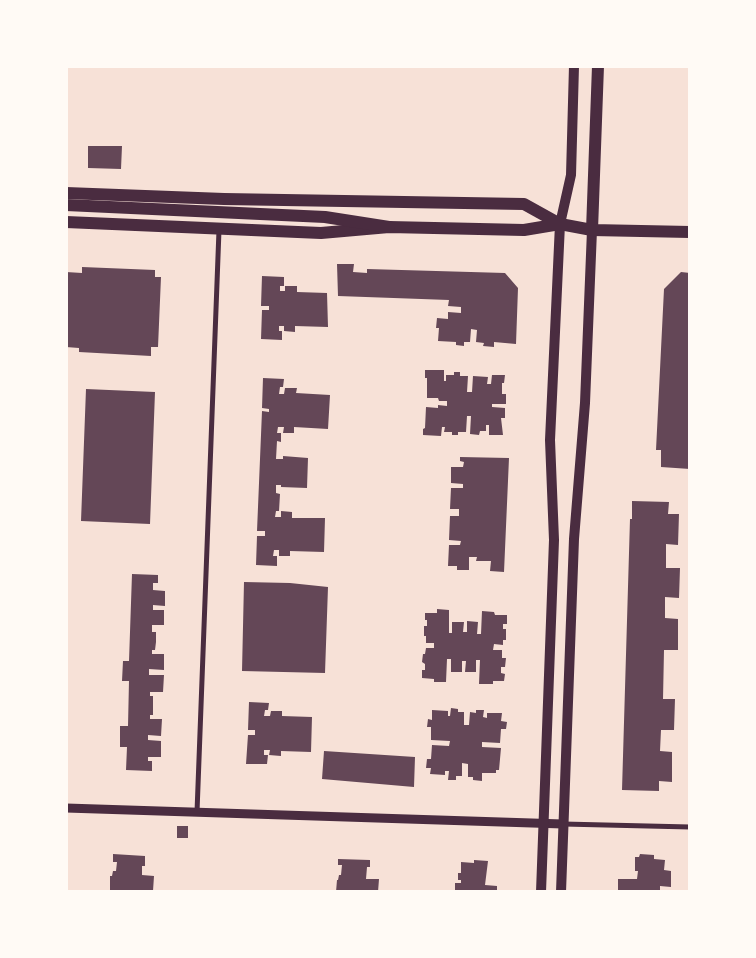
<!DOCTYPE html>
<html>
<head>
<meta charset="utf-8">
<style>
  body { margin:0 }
  #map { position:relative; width:756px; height:958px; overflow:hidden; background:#f7e1d7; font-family:"Fira Sans Condensed",sans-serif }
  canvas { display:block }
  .frame { position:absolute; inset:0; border:68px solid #fffaf5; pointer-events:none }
</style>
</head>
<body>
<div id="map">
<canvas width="756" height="958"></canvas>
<div class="frame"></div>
</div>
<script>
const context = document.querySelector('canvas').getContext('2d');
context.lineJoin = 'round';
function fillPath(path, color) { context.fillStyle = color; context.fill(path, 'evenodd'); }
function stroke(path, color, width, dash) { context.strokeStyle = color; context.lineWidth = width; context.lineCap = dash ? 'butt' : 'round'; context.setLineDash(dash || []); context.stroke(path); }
const building = new Path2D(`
  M88,146h34l-1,23 -33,-1z
  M337,264h17l-1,8 14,1v-4l138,4 13,15 -2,56 -22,-2v5l-11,-1 1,-3 -8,-1 1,-12 -6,-1 -1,13h-6v4l-8,-1v-3l-18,-1 1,-13h-3l1,-10 11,1v-7l13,1v-6l-13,-1 1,-6 -111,-4z
  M82,267l73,3v7h6l-3,70h-7v9l-72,-4v-4l-13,-1v-75l16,1z
  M681,272l9,1v196l-29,-2v-17h-5l8,-161z
  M262,276l22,1v9h-4v5h5v-5h12v6l30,1 1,34 -33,-1v6l-11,-1v-5h-5v5h3v9l-21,-1 1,-29h7v-4h-8z
  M425,370h19v11h2v-6h8v-3h6v4h8l-1,16h5l1,-16 15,1 -1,7h4l1,-9h13l-1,8h-2v11h4v10h-14v3l13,1v10h-4l2,17h-14v-10h-3v6h-6l-1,4 -9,-1 1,-18h-4l-1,16h-8v3h-6v-3h-8l1,-5h-3l-1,9 -18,-1v-6l2,-1 1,-21 12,1v-3l9,1v-5h-8l-1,-3h-11v-20h-2z
  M263,378l21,1 -1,8h-3l-1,7h5l1,-6h12l-1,5 34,2 -2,34 -34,-2v6h-11l1,-6h-6l-1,6h4v9l-4,-1 -1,18h7v-3l25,2 -1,30 -26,-1v-2h-5v8l4,1 -1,17h-3l-1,6h6v-6l11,1v6h33l-1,34 -34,-1v5h-11v-6h-5l-1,6h4v10l-21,-1 1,-29h8v-5h-8l5,-120 7,1v-3l-7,-1z
  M86,389l69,3 -5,132 -69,-3z
  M460,457l49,1 -5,114 -14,-1 1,-10h-15l1,-4h-8v13h-12v-4h-9l1,-21h11l1,-4 -12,-1 1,-24h9v-7h-9l1,-21h12v-4l-12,-1v-16h12l1,-5 -4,-1z
  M632,501l37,1 -1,12h11l-1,31 -12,-1v24h14l-1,30 -14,-1v21l13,1v31h-14l-1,49h12l-1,31h-13l-1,21 12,1v30l-13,-1v10l-37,-1 8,-271h2z
  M132,574l26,1v8h-5v7l12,1v15l-12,-1v5h11v15h-12v7h4v10l-1,8h-3v4h12v16l-15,-1v6h15l-1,17h-13v4h3v19h-3v4h12l-1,17 -13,-1v5l13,1v16h-13v4h4v10l-26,-1 1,-23h-7v-21h8l1,-45h-7l1,-20h6z
  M244,582l46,1 38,4 -3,86 -83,-2z
  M437,609l12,1v23h3v-11h12l-1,10h4v-11l11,1 -1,12h4l1,-23 12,1 1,3h12v9h-4v5h3v11h-3v5l-9,-1 -1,6h9v8h4l-1,9h-4v6l4,1 -1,7h-11v3h-14l1,-24h-4v12h-11l1,-11h-4v11h-11v-13h-4l-1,23h-12v-3l-12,-1v-8h3v-6l-3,-2 1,-8h2l1,-6h8v-5h-8v-7h-2v-10h3v-6h-2v-7h12z
  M249,702l20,1 -1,7h-3l-1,6h6l1,-5h11v5l30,1 -1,35 -30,-1v5l-12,-1 1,-5h-6v5h4l-1,9h-21l2,-29h7v-5h-7z
  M451,708l7,1v3h6v13h5l1,-13 6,1v-3h8l-1,7 4,1v-5h15l-1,8 6,1 -1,7h-5l-1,14 -18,-1v5l19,1 -2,22h-3v3h-14v8l-9,-1v-3h-5v-13l-6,-1v13h-6v4h-8l1,-9h-4v4l-15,-1 1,-6h-5l1,-9h4l1,-14 17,1 1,-5 -19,-1v-13h-4l1,-8 4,1v-10l16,1v5h2z
  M324,751l91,6 -1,30 -92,-8z
  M177,826h11v12h-11z
  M113,854l32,2v10h-3v9l12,1 -1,15 -43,1v-16h2l1,-5h3l1,-9h-4z
  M640,854l14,1v4l11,1 -1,10 7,1v16l-11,-1v6h-42v-13h19l1,-8h-3v-14h4z
  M338,859l32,1v7h-3l-1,12h13l-1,13h-42l1,-12h1l1,-5h2l1,-10h-4z
  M474,860l14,1 -3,24 12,1v6h-42v-9h6v-3h-3v-7h3v-11l13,1z`);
const minor = new Path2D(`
  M197,812l22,-582
  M563,824l127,3`);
const tertiary = new Path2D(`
  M66,808l497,16`);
const secondary = new Path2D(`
  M541,892l13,-352 -4,-100 10,-216 11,-49 3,-109
  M561,892l13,-353 11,-136 7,-173`);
const primary = new Path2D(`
  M66,193l158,6 300,5 36,20
  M66,222l255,11 68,-6 135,3 36,-6 32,6 98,2
  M592,230l6,-164`);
const trunk = new Path2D(`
  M66,205l259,12 64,10`);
fillPath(building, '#644757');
stroke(minor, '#4a2c40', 5);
stroke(tertiary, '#4a2c40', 9);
stroke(secondary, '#4a2c40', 10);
stroke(primary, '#4a2c40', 12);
stroke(trunk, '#4a2c40', 12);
</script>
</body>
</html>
